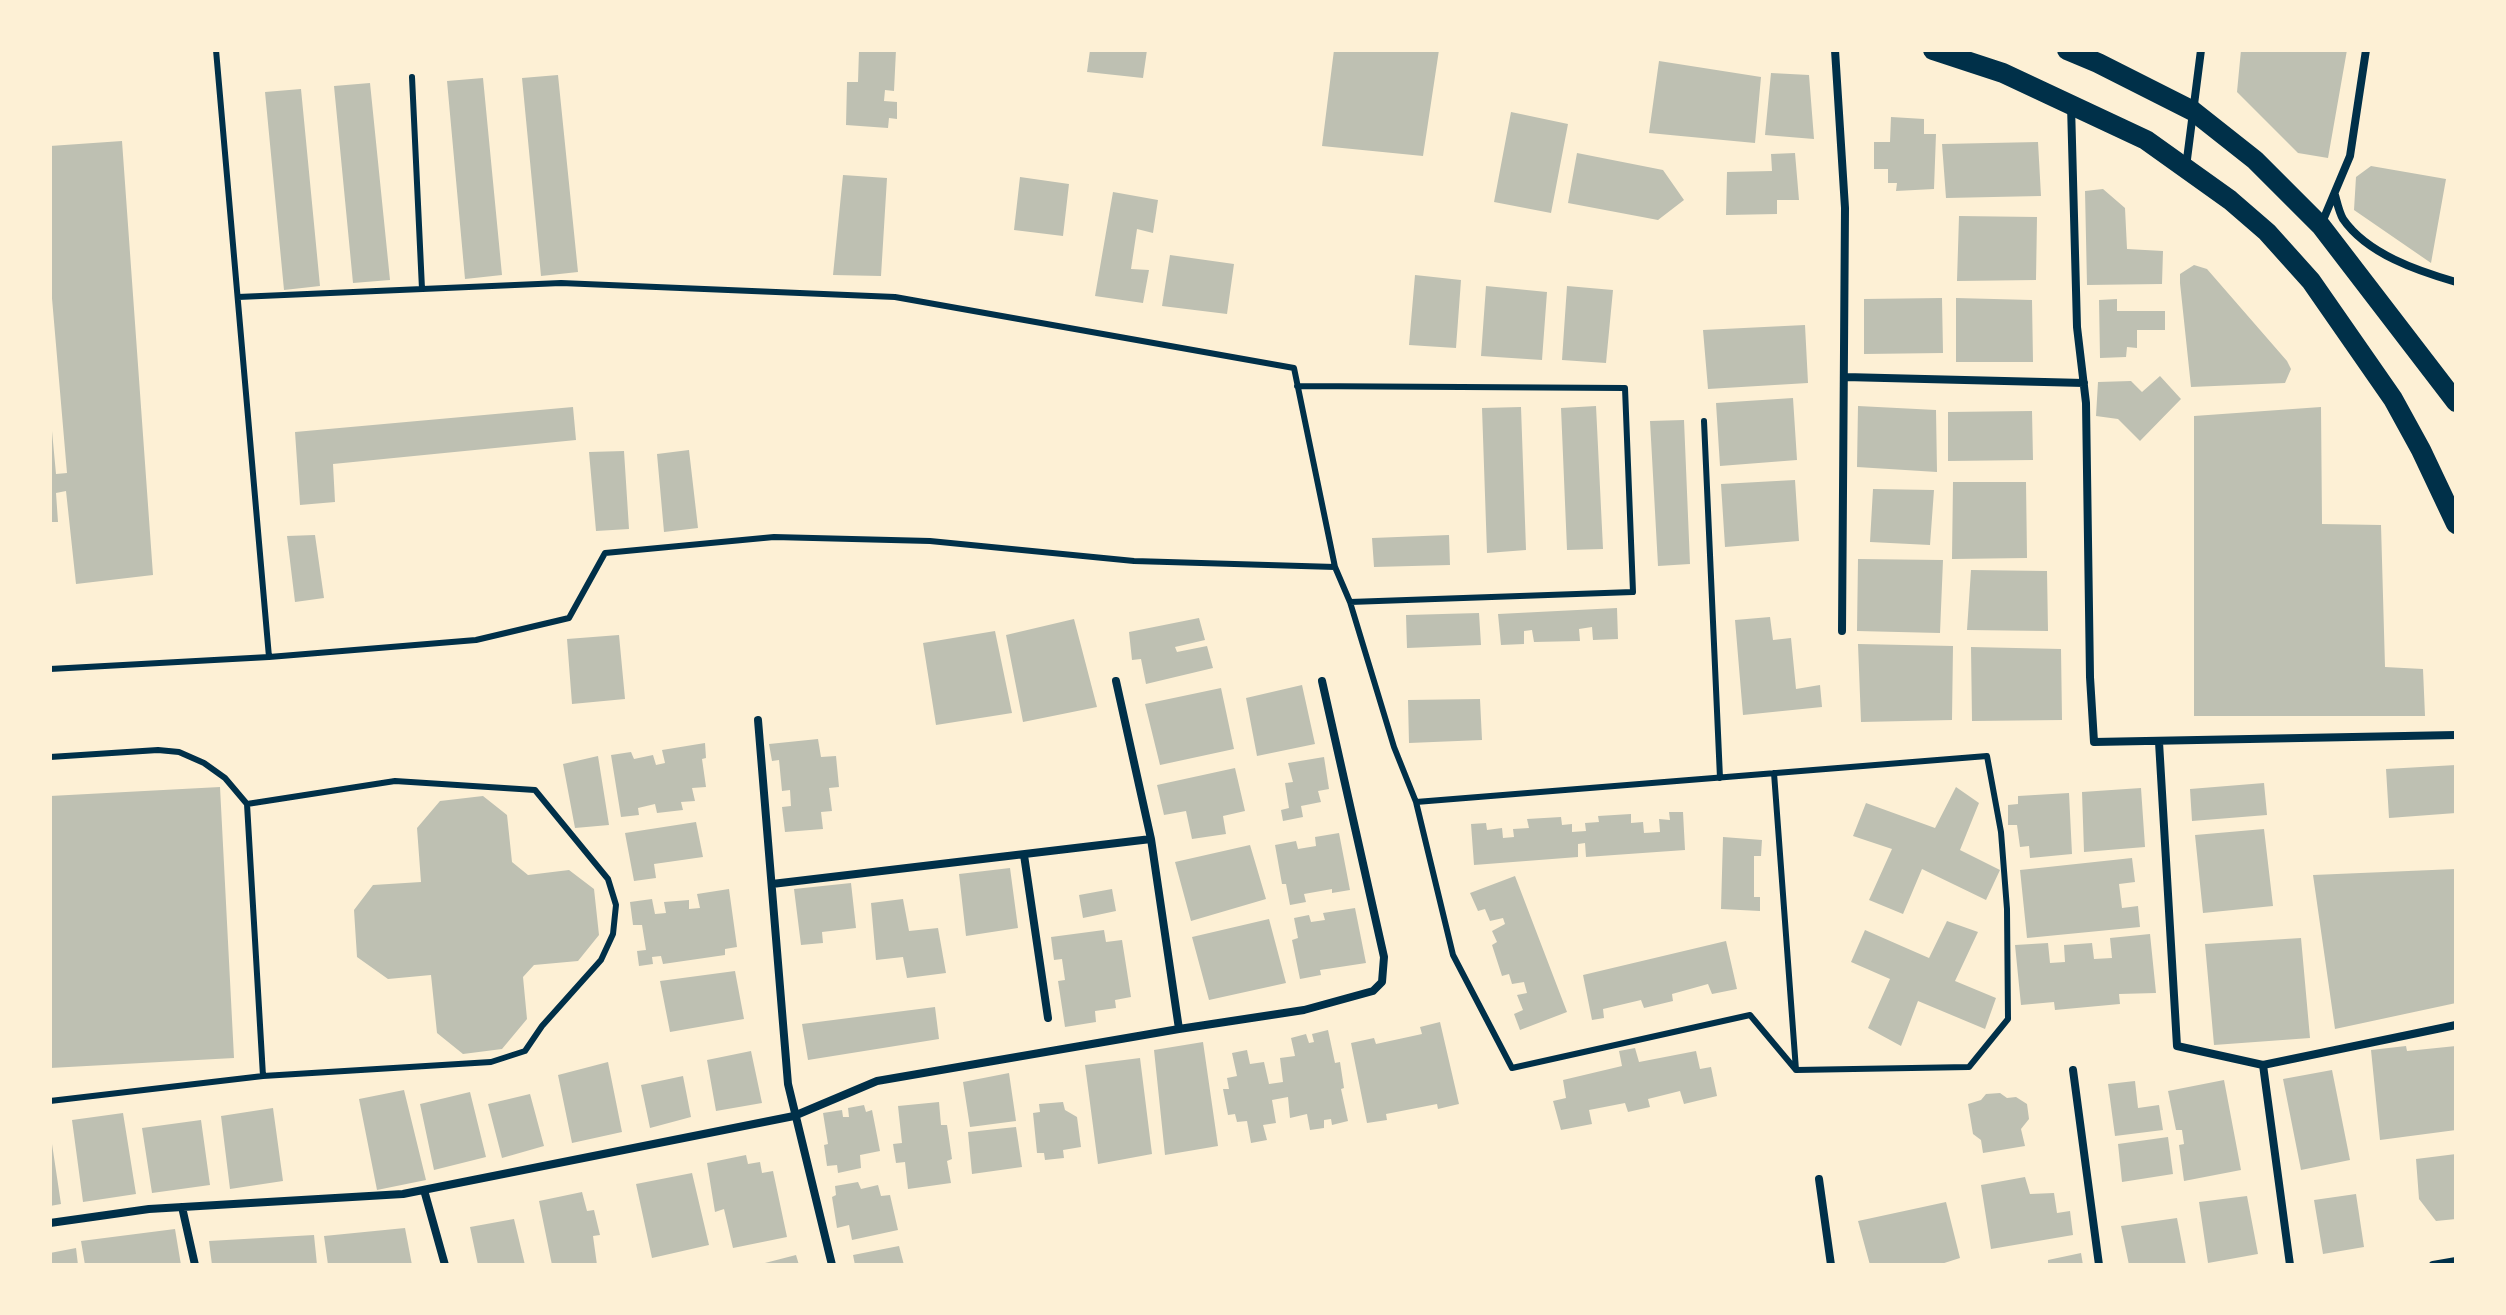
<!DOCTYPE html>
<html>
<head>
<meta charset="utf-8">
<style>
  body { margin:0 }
  #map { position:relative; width:2506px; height:1315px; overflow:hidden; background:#fdf0d5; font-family:Ubuntu,sans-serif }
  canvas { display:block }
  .frame { position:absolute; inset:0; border:52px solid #fdf0d5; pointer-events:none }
</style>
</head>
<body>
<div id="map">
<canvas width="2506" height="1315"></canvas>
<div class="frame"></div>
</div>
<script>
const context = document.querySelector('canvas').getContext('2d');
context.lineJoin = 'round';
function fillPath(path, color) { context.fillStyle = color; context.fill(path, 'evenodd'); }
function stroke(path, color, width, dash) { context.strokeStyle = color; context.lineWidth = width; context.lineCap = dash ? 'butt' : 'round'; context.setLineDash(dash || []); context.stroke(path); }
const building = new Path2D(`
  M859,50h37l-2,41 -9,-1 -1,11 13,1v17l-8,-1 -1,10 -42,-3 1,-43h11z
  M1090,50h57l-4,28 -56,-6z
  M1334,50h105l-16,106 -101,-10z
  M2241,50h106l-19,108 -30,-5 -61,-61z
  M1659,61l102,16 -6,66 -106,-10z
  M1771,73l38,2 5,64 -49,-4z
  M558,75l20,197 -37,4 -19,-198z
  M483,78l19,197 -37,4 -18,-198z
  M370,83l20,197 -37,3 -19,-197z
  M301,89l19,197 -36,4 -19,-198z
  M1511,112l57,12 -17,89 -57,-11z
  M1891,117l33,2v15h12l-2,55 -38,2 1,-8h-9v-14h-14v-27h16z
  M122,141l31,434 -77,9 -10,-93 -10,2 2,29h-8v-91h2l4,43 11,-1 -17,-198v-129z
  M2038,142l3,54 -95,2 -4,-54z
  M1577,153l86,17 21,30 -26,20 -90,-17z
  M1795,153l4,47h-22v14l-51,1 1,-43 45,-1 -1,-17z
  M2371,166l75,13 -15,84 -77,-53 2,-33z
  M843,175l44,3 -6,98 -48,-1z
  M1020,177l49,7 -6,52 -49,-6z
  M2103,189l22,19 2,41 36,2 -1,33 -75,1 -2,-94z
  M1113,192l45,8 -5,33 -16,-4 -6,40 18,1 -6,33 -48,-7z
  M1959,216l78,1 -1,63 -79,1z
  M1170,255l64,9 -7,50 -65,-8z
  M2194,265l13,4 80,92 4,8 -6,14 -94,4 -11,-104v-9z
  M1415,275l46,5 -5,68 -47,-3z
  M1486,286l61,6 -5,68 -61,-4z
  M1567,286l46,4 -7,73 -44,-3z
  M1942,298l1,55 -79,1v-55z
  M1956,298l76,2 1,62h-77z
  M2117,299v12h48v19h-28v18l-10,-1 -1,10 -26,1 -1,-58z
  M1805,325l3,58 -100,6 -5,-59z
  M2160,376l21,23 -41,42 -22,-22 -22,-3 2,-34 33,-1 11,11z
  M1793,398l4,62 -77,6 -4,-63z
  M1596,406l7,143 -36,1 -6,-142z
  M1858,406l78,4 1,62 -80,-5z
  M573,407l3,33 -243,24 2,38 -35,3 -5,-73z
  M1521,407l5,143 -39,3 -5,-145z
  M2321,407l1,117 59,1 4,142 38,2 2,47h-231v-300z
  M2032,411l1,49 -85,1v-49z
  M1684,420l6,144 -32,2 -8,-145z
  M689,450l9,78 -34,4 -7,-78z
  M624,451l5,78 -33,2 -7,-79z
  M1795,480l4,61 -74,6 -4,-63z
  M1953,482h73l1,76 -75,1z
  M1873,489l61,1 -4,55 -60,-3z
  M315,535l9,63 -29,4 -8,-66z
  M1449,535l1,30 -76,2 -2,-29z
  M1858,559l85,1 -3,73 -83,-2z
  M1971,570l76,1 1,60 -81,-1z
  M1617,608l1,31 -25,1 -1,-13 -13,2 1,12 -46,1 -2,-12 -8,1v13l-23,1 -3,-31z
  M1479,613l2,32 -74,3 -1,-33z
  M1770,617l3,23 18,-2 5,51 24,-4 2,22 -79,8 -8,-95z
  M1199,618l6,22 -30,7 2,5 30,-6 6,22 -67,16 -5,-25 -9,1 -3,-28z
  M1074,619l23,88 -74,15 -17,-87z
  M995,631l17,82 -76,12 -13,-82z
  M619,635l6,64 -53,5 -5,-65z
  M1858,644l95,2 -1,74 -91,2z
  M1971,647l90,2 1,71 -90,1z
  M1302,685l13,59 -58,12 -11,-58z
  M1221,688l13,61 -74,16 -15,-61z
  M1480,699l2,41 -73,3 -1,-43z
  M818,739l3,18 15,-1 3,31 -10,1 3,23 -11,1 2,17 -38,3 -3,-25 9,-1 -1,-16 -8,1 -3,-31 -7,1 -3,-17z
  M705,743l1,15 -4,1 4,28 -14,1 3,13 -14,1 2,8 -26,3 -2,-9 -17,4 1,7 -18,2 -10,-62 20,-3 3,7 19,-4 3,10 9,-2 -3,-13z
  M598,756l11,69 -34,3 -12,-64z
  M1324,757l5,32 -11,2 3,11 -20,4 2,11 -20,4 -2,-11 8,-2 -4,-25 8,-1 -5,-19z
  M2456,765v48l-67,5 -3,-49z
  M1235,768l10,43 -22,5 3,18 -34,5 -6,-28 -22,4 -7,-30z
  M2264,783l3,32 -75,6 -2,-32z
  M220,787l14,271 -184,10v-272z
  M1956,787l23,16 -19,47 40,20 -14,30 -64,-31 -19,45 -34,-14 23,-51 -39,-13 13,-33 69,25z
  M2141,788l4,59 -61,5 -2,-60z
  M2069,793l3,61 -42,4 -1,-12 -9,1 -3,-22h-9v-20l10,-1v-8z
  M483,796l24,19 5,47 16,13 41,-5 25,19 5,46 -21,26 -44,4 -11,12 4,42 -25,30 -39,5 -26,-21 -6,-58 -43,4 -31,-22 -3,-47 19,-25 48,-3 -4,-54 23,-27z
  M1669,812h14l2,38 -99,7 -1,-14 -7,1v13l-104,8 -3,-41 15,-1 1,7 15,-2 1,10 11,-1 -1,-8 16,-1 -2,-9 34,-2 1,8 10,-1v8l14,-1 -1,-8 14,-1 -1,-6 33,-2v9l12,-1 1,11 16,-1 -1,-13 11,1z
  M696,822l7,35 -49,7 2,14 -22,3 -9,-48z
  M2264,829l9,77 -70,7 -8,-78z
  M1339,833l11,57 -18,3v-4l-28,5 2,8 -16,3 -4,-21h-4l-7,-39 21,-4 2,8 18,-3 -1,-9z
  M1723,837l39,3 -1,16h-7v41h6v14l-39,-2z
  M1250,845l16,54 -75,22 -16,-59z
  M2132,858l3,24 -16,2 3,24 16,-2 2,21 -113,11 -7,-68z
  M1010,868l8,60 -52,8 -7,-62z
  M2456,869v134l-121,26 -22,-154z
  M1515,876l52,136 -47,18 -6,-16 9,-4 -6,-15 10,-2 -3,-11 -12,2 -3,-10 -7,2 -10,-31 5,-3 -5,-11 13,-7 -2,-6 -13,3 -5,-12 -7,2 -8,-18z
  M851,883l5,45 -34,4 1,11 -22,2 -7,-56z
  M729,889l8,58 -12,2v6l-62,9 -2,-8 -9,1 1,7 -14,2 -2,-15 9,-1 -4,-25h-9l-3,-23 22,-3 3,15 11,-1 -2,-11 25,-2v9l11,-1 -3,-14z
  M1112,889l4,22 -33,7 -4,-23z
  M903,899l6,32 29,-3 8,45 -39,5 -4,-21 -27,3 -5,-57z
  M1355,908l11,55 -46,7 1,5 -21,4 -8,-39 6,-2 -4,-20 15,-3 2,7 14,-2 -2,-7z
  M1269,919l17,64 -77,17 -17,-63z
  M1947,921l31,11 -23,49 41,17 -11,31 -67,-28 -17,45 -33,-18 22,-49 -39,-17 14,-32 64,28z
  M1104,930l2,12 16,-2 9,57 -16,3 1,8 -21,3 1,11 -31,5 -7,-46 7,-1 -3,-21 -8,1 -3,-23z
  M2150,934l6,59 -37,1 1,10 -65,6 -1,-8 -33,3 -6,-60 33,-2 2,20 15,-1 -1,-17 28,-2 2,16 18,-1 -2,-20z
  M2301,938l9,100 -96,7 -9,-101z
  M1726,941l11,48 -25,5 -4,-10 -36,10 1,7 -29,7 -3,-8 -38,9 1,9 -12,2 -9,-45z
  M735,971l9,48 -74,13 -10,-51z
  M935,1007l4,32 -131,21 -6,-36z
  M1440,1022l19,82 -21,5 -1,-5 -51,10 1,6 -20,3 -16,-80 23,-5 2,6 46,-10 -2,-7z
  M1328,1030l7,33 5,-1 4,26 -3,1 7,32 -16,4 -1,-6 -7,1v8l-14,2 -3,-16 -17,4 -2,-21 -16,3 4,23 -13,2 4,15 -16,3 -4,-22 -10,1 -2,-8 -7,1 -5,-26h6l-2,-11 10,-2 -5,-23 15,-3 3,14 14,-2 5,22 14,-2 -3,-24 15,-2 -4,-18 15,-4 3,9 5,-1 -2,-8z
  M1203,1042l15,104 -53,9 -11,-105z
  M2406,1046l1,5 49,-5v84l-76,10 -9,-90z
  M1635,1048l4,14 57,-11 4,18 11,-2 6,29 -33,8 -4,-13 -32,8 2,8 -22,5 -3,-9 -36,7 3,14 -31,6 -8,-29 13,-3 -3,-18 59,-14 -3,-15z
  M751,1051l11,52 -46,8 -9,-51z
  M1140,1058l12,96 -54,10 -13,-99z
  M608,1062l14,70 -50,11 -14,-68z
  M2332,1070l18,90 -49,10 -18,-91z
  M1009,1073l7,48 -46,6 -7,-45z
  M683,1076l8,41 -41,11 -9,-43z
  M2224,1080l17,90 -57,11 -5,-36 5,-1 -2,-14h-6l-8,-39z
  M2135,1081l3,27 21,-3 4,25 -48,6 -7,-52z
  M404,1090l22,90 -49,10 -18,-91z
  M470,1092l16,65 -52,13 -14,-66z
  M2000,1093l7,5 9,-1 11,7 2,15 -8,10 4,17 -42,7 -2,-13 -8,-6 -5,-30 13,-4 5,-6z
  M530,1094l14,52 -42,12 -14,-54z
  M939,1102l2,23h6l5,34 -5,2 4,22 -43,6 -3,-27 -9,1 -3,-19 9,-1 -4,-37z
  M1063,1102l2,8 12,7 4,30 -18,3 1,8 -19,2 -1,-7h-7l-4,-40 7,-1 -1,-8z
  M864,1105l2,7 6,-2 8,41 -20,4 1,13 -23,5 -1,-8 -10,1 -3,-21 4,-1 -5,-31 19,-3 1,7h6l-1,-9z
  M273,1108l10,73 -53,8 -9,-73z
  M123,1113l13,81 -53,8 -11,-82z
  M201,1120l9,65 -58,8 -10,-65z
  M1016,1127l6,40 -50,7 -4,-42z
  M2168,1137l5,37 -51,8 -4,-38z
  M52,1144l9,60 -11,2v-61z
  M2456,1154v65l-20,2 -17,-22 -3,-40z
  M746,1155l2,9 12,-2 2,11 11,-2 14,66 -54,11 -9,-39 -9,3 -8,-49z
  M692,1173l17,72 -57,13 -16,-74z
  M2025,1177l5,17 24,-1 3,20 13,-2 3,24 -82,14 -10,-64z
  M858,1182l3,7 17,-4 3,11 9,-1 8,35 -46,10 -3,-15 -12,3 -5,-31 4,-2 -1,-9z
  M582,1192l5,19 7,-1 6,25 -7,1 4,29h-45l-13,-64z
  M2356,1194l8,53 -41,7 -9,-54z
  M2247,1196l11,58 -50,9 -9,-61z
  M1946,1202l14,56 -22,7h-68l-12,-44z
  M2177,1218l9,47h-57l-8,-39z
  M514,1219l11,46h-47l-8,-38z
  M405,1228l7,37h-84l-4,-29z
  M175,1229l6,36h-96l-4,-24z
  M314,1235l3,30h-105l-3,-24z
  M899,1246l5,19h-49l-2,-10z
  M76,1248l2,17h-28v-12z
  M2081,1253l2,12h-35v-5z
  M796,1255l3,10h-38v-1z`);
const service = new Path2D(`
  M412,77l10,212
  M238,297l323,-14 334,14 399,71 41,199 15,35 44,145 22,55 37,153 59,113 238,-53 46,55 173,-3 39,-48 -1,-110 -6,-77 -14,-76 -571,46
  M1297,386l328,2 8,204 -283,10
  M1704,421l16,357
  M269,657l207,-17 93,-22 36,-65 169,-16 156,4 204,20 201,6
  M50,669l219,-12 -53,-607
  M50,757l108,-7 21,2 25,11 21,15 22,26 16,272
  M1774,773l22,297
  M50,1101l213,-25 228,-14 34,-11 17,-25 59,-66 12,-26 3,-29 -8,-26 -73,-89 -140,-9 -148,23`);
const minor = new Path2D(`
  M1835,50l10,158 -3,423
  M2071,105l6,222 9,76 4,274 4,65 362,-7
  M2186,167l15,-117
  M2335,195c2,7 4,17 8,24 24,35 75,52 113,63
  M2321,225l29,-69 16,-106
  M1845,377l239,6
  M1116,681l35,158 28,190
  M758,720l30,364 44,181
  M2159,742l18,304 86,19 27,200
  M1024,855l24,163
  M772,884l379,-45
  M2263,1065l193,-40
  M2073,1070l26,195
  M1819,1179l12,86
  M424,1190l21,75
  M182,1207l13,58
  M50,1223l99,-14 254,-15 391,-78 83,-35 302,-52 125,-19 69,-19 9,-9 2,-25 -62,-276
  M2433,1265l23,-4`);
const primary = new Path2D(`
  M1933,50l70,23 143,67 84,60 37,32 44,49 82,118 28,51 35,74
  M2067,50l31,13 95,48 62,49 66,66 135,176`);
fillPath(building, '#bec0b2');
stroke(service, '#003049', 6);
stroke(minor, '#003049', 8);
stroke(primary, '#003049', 20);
</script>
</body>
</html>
